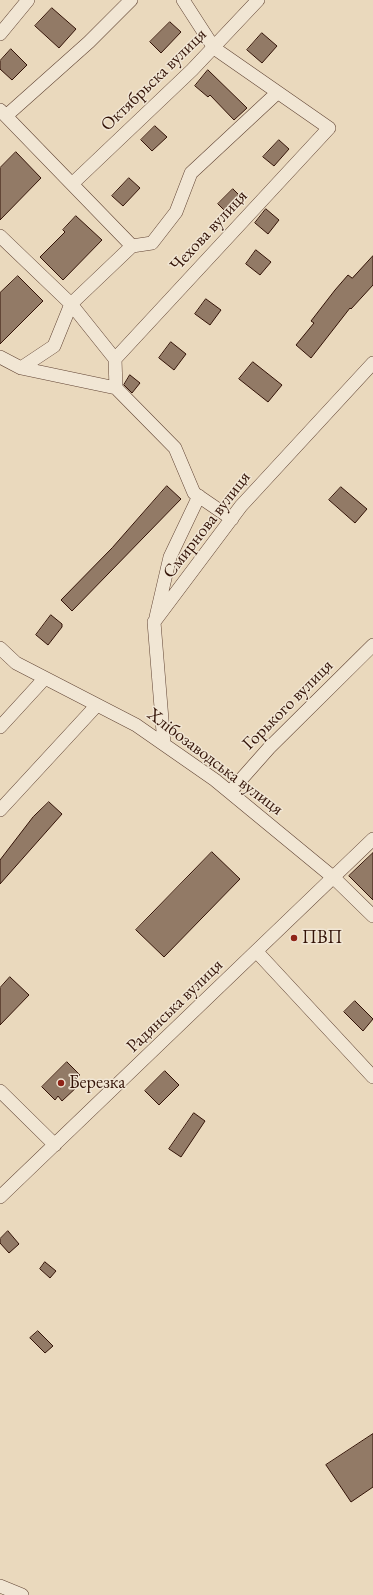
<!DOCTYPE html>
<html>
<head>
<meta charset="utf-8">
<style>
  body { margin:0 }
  canvas { display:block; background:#ead9bd }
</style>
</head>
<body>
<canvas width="373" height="1595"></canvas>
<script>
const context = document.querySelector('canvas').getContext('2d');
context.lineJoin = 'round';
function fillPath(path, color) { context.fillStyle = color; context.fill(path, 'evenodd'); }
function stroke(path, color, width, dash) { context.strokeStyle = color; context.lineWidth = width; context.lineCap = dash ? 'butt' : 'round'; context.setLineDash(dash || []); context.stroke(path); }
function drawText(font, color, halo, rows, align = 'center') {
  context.font = font + ' "EB Garamond",serif'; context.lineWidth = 3; context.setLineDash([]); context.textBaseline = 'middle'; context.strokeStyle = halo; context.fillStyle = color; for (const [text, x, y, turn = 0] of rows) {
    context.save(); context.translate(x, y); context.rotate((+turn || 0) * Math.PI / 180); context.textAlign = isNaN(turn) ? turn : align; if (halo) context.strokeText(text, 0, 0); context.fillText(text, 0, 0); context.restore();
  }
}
const building = new Path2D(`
  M52,8l24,21 -17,19 -24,-22z
  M170,22l11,10 -20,21 -11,-11z
  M262,33l15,13 -15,17 -15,-13z
  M11,49l16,16 -15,15 -12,-11v-8z
  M208,70l39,38 -13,12 -24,-25 -2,2 -13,-11z
  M155,126l12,11 -15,14 -11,-11z
  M279,140l10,9 -15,17 -11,-9z
  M16,152l25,26 -41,42v-52z
  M129,178l11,10 -17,18 -11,-10z
  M233,189l9,9 -15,15 -9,-9z
  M266,209l13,11 -11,14 -13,-11z
  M76,216l26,24 -39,40 -23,-23 25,-25 -2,-2z
  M256,250l15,12 -11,13 -14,-11z
  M373,256v29l-22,24 -1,-1 -39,50 -15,-13 18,-22 -3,-2 24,-31 13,-15 4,3z
  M18,276l25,25 -43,43v-51z
  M206,299l15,11 -11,15 -15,-11z
  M171,342l15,12 -12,16 -15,-12z
  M253,362l29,23 -14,17 -29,-23z
  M130,375l10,8 -8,10 -8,-8z
  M167,486l14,13 -109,112 -11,-11 51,-52z
  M341,487l26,22 -12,14 -26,-23z
  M51,615l11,9v3l-14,18 -12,-10z
  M49,802l13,12 -62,70v-24l33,-43z
  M212,852l28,27 -76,78 -28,-27z
  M373,853v47l-24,-24z
  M10,977l19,18 -29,30v-37z
  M355,1001l18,18 -10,12 -19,-19z
  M67,1062l13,13 -6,6 5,4 -17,16 -4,-5 -3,4 -13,-13z
  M165,1071l14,14 -20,20 -14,-14z
  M194,1113l11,8 -24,36 -12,-8z
  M8,1231l11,13 -10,9 -9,-10v-4z
  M45,1262l11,9 -6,7 -10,-9z
  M38,1331l15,15 -8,7 -15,-15z
  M373,1434v53l-22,15 -25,-37z`);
const minor = new Path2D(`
  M0,34l28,-34
  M0,110l132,136 -61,58 -17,42 -33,22
  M6,116l83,-74 42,-42
  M72,184l120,-114 66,-70
  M0,236l71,68 44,55 1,29 59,60 19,45 38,26
  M132,246l20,-3 24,-31 15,-39 86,-80
  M0,357l21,11 95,20
  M115,359l214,-231 -115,-80 -31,-48
  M156,617l14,-60 29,-61
  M0,648l16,15 120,62 79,55 119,98 39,38
  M0,727l45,-49
  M164,744l-10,-122 87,-116 132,-143
  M230,792l39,-44 104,-103
  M0,810l97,-105
  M257,952l116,125
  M0,1091l55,54
  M0,1197l373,-358
  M0,1586l22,9`);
const markers = [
  [294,938,4,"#8f2418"],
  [61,1083,4,"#8f2418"]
];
const streetNames = [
  ["Октябрьска вулиця",154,80,-44],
  ["Чехова вулиця",209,231,-47],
  ["Смирнова вулиця",207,525,-52],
  ["Горького вулиця",288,705,-45],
  ["Хлібозаводська вулиця",215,762,37],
  ["Радянська вулиця",175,1006,-44]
];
const poiNames = [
  ["ПВП",302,938],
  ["Березка",69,1083]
];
fillPath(building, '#927a66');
stroke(building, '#331307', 1);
stroke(minor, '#614434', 14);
stroke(minor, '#f1e6d4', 13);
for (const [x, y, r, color] of markers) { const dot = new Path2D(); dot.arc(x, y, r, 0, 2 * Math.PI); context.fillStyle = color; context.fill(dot); stroke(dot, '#f1e6d4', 1.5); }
drawText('18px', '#331307', '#f1e6d4', streetNames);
drawText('18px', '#331307', '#f1e6d4', poiNames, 'left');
</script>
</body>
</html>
